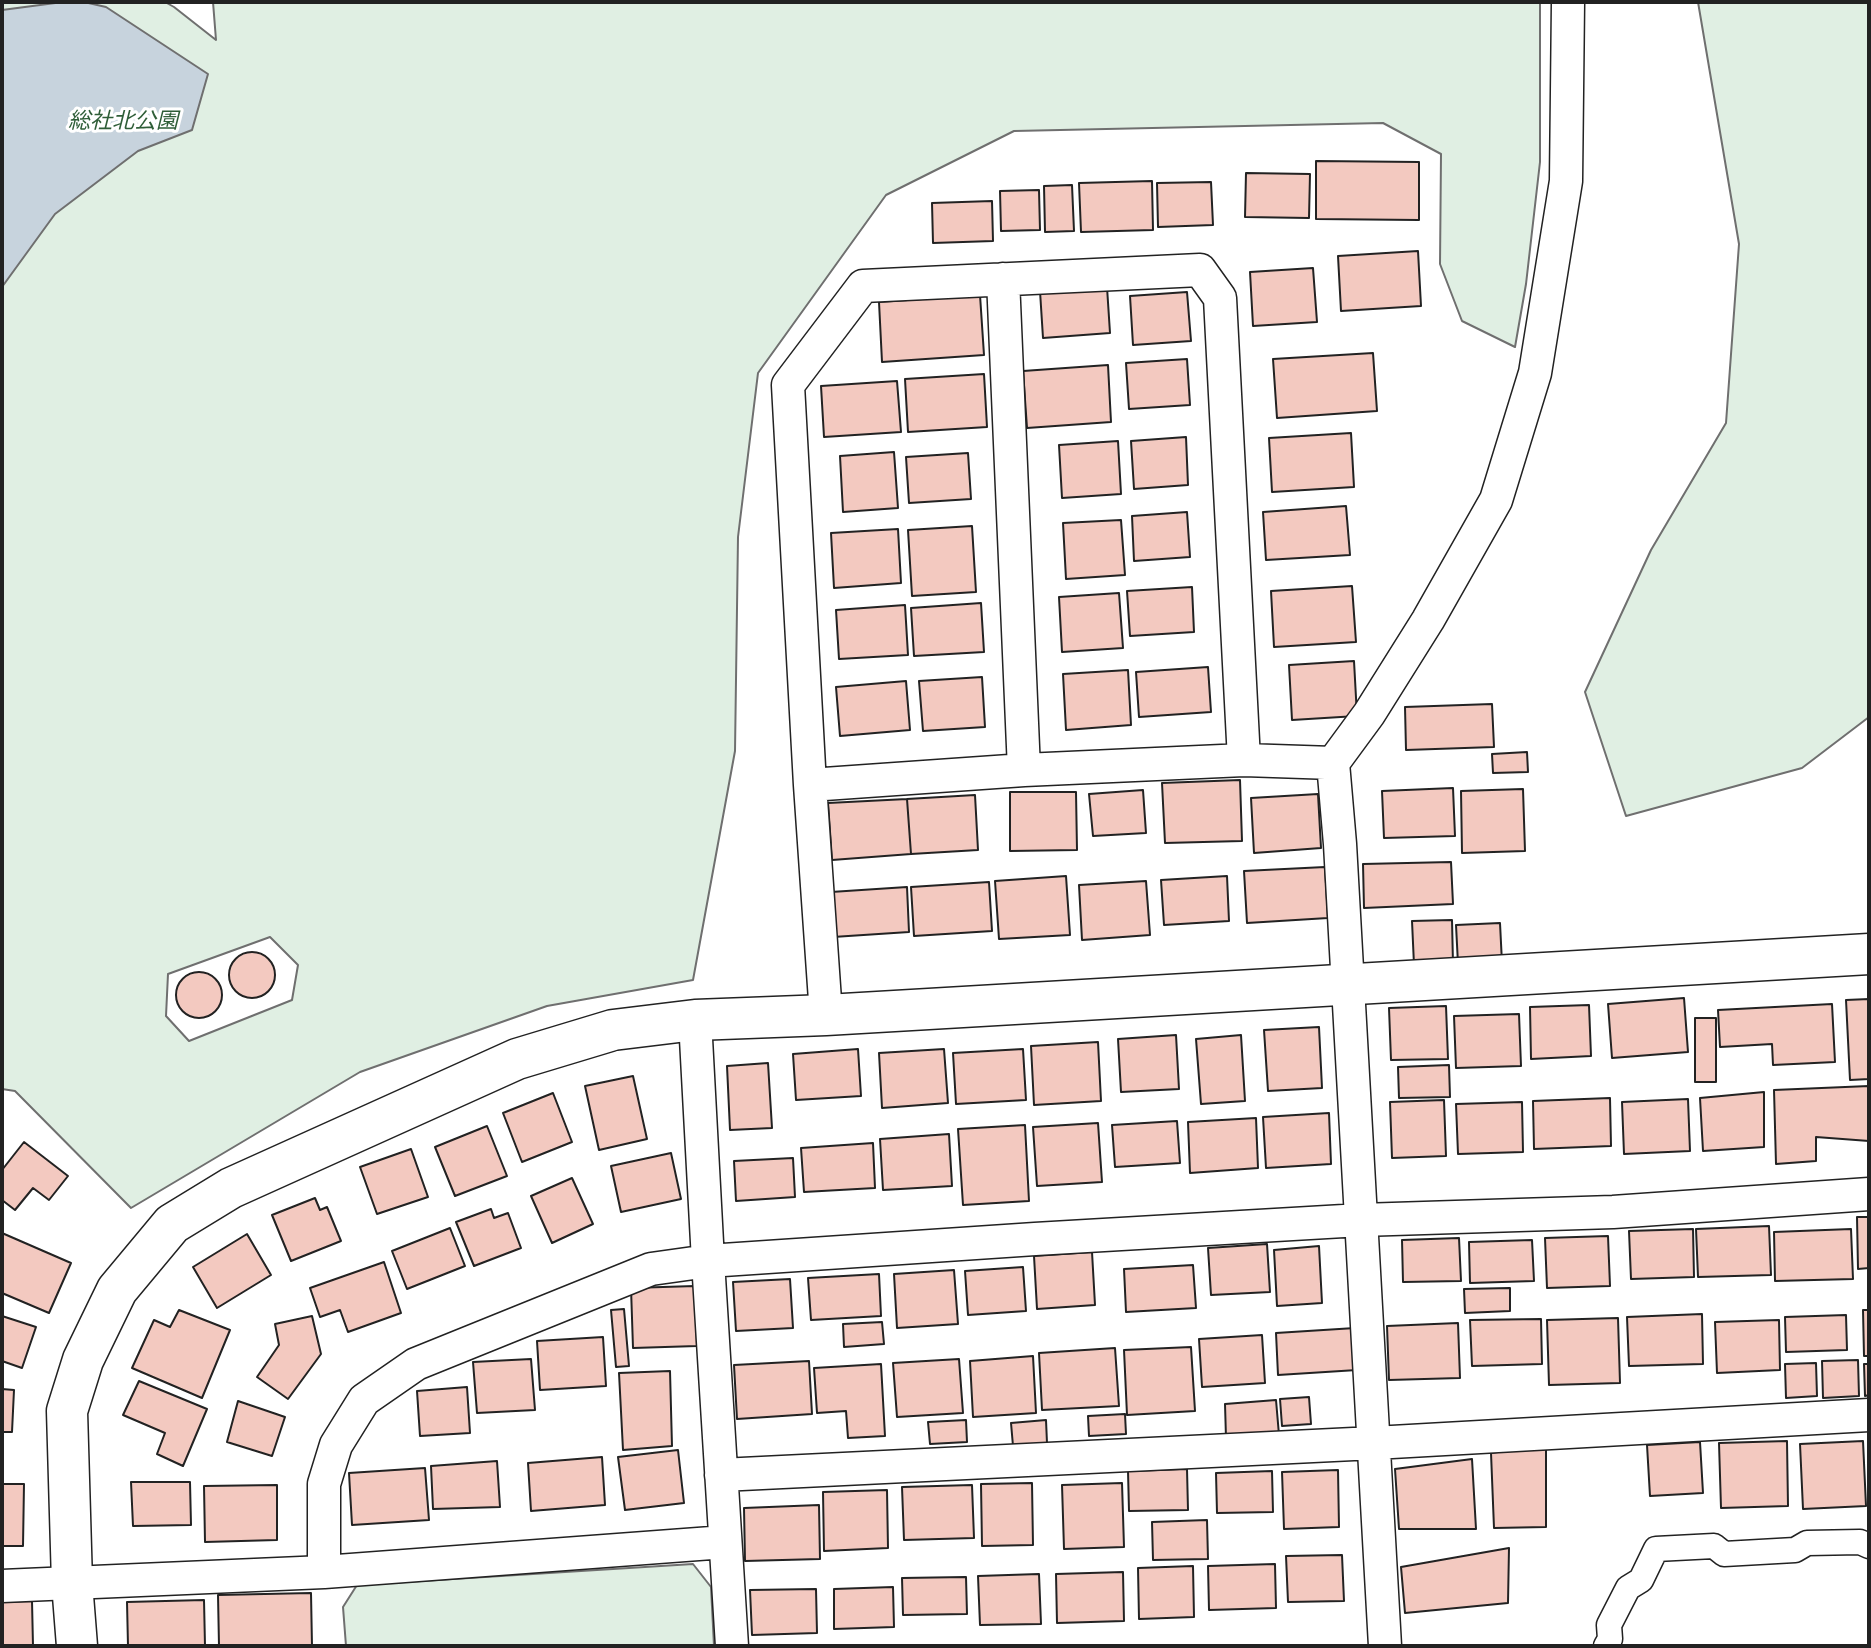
<!DOCTYPE html>
<html>
<head>
<meta charset="utf-8">
<style>
  body { margin:0 }
  #map { position:relative; width:1871px; height:1648px; overflow:hidden; background:#fff; font-family:"Libre Baskerville",serif }
  canvas { display:block }
  .frame { position:absolute; inset:0; border:4px solid #222; pointer-events:none }
</style>
</head>
<body>
<div id="map">
<canvas width="1871" height="1648"></canvas>
<div class="frame"></div>
</div>
<script>
const context = document.querySelector('canvas').getContext('2d');
context.lineJoin = 'round';
function fillPath(path, color) { context.fillStyle = color; context.fill(path, 'evenodd'); }
function stroke(path, color, width, dash) { context.strokeStyle = color; context.lineWidth = width; context.lineCap = dash ? 'butt' : 'round'; context.setLineDash(dash || []); context.stroke(path); }
function drawText(font, color, halo, rows, align = 'center') {
  context.font = font + ' "Libre Baskerville","Noto Sans JP",serif'; context.lineWidth = 6; context.setLineDash([]); context.textBaseline = 'middle'; context.strokeStyle = halo; context.fillStyle = color; for (const [text, x, y, turn = 0] of rows) {
    context.save(); context.translate(x, y); context.rotate((+turn || 0) * Math.PI / 180); context.textAlign = isNaN(turn) ? turn : align; if (halo) context.strokeText(text, 0, 0); context.fillText(text, 0, 0); context.restore();
  }
}
const green = new Path2D(`
  M2,2h163l9,5 42,33 -3,-38h1327v160l-14,122 -11,63 -53,-26 -22,-57 1,-110 -58,-31 -369,8 -128,64 -128,178 -20,164 -3,214 -42,229 -146,26 -187,66 -229,136 -116,-117 -13,-2zM270,937l28,28 -6,35 -103,41 -23,-25 2,-42z
  M1698,2h171v715l-67,51 -176,48 -41,-124 66,-142 75,-127 13,-179z
  M693,1564l18,23 3,59h-368l-3,-39 14,-22z`);
const water = new Path2D(`
  M63,2h21l22,5 102,67 -16,56 -54,21 -83,63 -53,73v-277z`);
const building = new Path2D(`
  M1316,161l103,1v58l-103,-1z
  M1246,173l64,1 -1,44 -64,-1z
  M1152,181l1,49 -72,2 -2,-49z
  M1211,182l2,43 -55,2 -1,-44z
  M1072,185l2,46 -29,1 -1,-46z
  M1039,190l1,40 -39,1 -1,-40z
  M992,201l1,40 -60,2 -1,-40z
  M1418,251l3,55 -80,5 -3,-55z
  M1313,268l4,54 -64,4 -3,-54z
  M1107,287l3,46 -67,5 -3,-47z
  M1187,292l4,49 -58,4 -3,-49z
  M980,295l4,60 -102,7 -3,-60z
  M1373,353l4,58 -100,7 -4,-59z
  M1187,359l3,46 -61,4 -3,-46z
  M1108,365l3,57 -84,6 -4,-57z
  M984,374l3,53 -79,5 -3,-53z
  M897,381l4,51 -77,5 -3,-51z
  M1351,433l3,54 -82,5 -3,-54z
  M1186,437l2,48 -54,4 -3,-48z
  M1118,441l3,53 -59,4 -3,-53z
  M894,452l4,56 -55,4 -3,-56z
  M968,453l3,46 -62,4 -3,-46z
  M1346,506l4,49 -84,5 -3,-48z
  M1187,512l3,45 -56,4 -2,-45z
  M1121,520l4,55 -59,4 -3,-56z
  M972,526l4,66 -64,4 -4,-66z
  M898,529l3,54 -67,5 -3,-55z
  M1352,586l4,56 -82,5 -3,-56z
  M1192,587l2,45 -64,4 -3,-45z
  M1119,593l4,55 -61,4 -3,-55z
  M981,603l3,49 -70,4 -3,-48z
  M905,605l3,50 -69,4 -3,-49z
  M1354,661l3,55 -65,4 -3,-55z
  M1208,667l3,45 -72,5 -3,-45z
  M1128,670l3,55 -65,5 -3,-56z
  M982,677l3,50 -62,4 -4,-50z
  M906,681l4,49 -70,6 -4,-49z
  M1492,704l2,43 -88,3 -1,-43z
  M1527,752l1,20 -35,1 -1,-19z
  M1240,780l2,61 -77,2 -3,-60z
  M1453,788l2,48 -71,2 -2,-47z
  M1523,789l2,62 -63,2 -1,-62z
  M1143,790l3,43 -53,3 -4,-42z
  M1010,792h66l1,58 -67,1z
  M1318,794l3,54 -67,5 -3,-55z
  M975,795l3,55 -67,4 -4,-55z
  M907,799l4,55 -79,6 -4,-57z
  M1451,862l2,42 -89,4 -1,-44z
  M1325,867l3,51 -81,5 -3,-52z
  M1066,876l4,59 -71,4 -4,-58z
  M1227,876l2,45 -65,4 -3,-45z
  M1146,881l4,54 -68,5 -3,-55z
  M989,882l3,49 -78,5 -3,-49z
  M907,887l2,45 -76,5 -2,-45z
  M1452,920l1,44 -39,1 -2,-44z
  M1500,923l2,40 -44,1 -2,-39z
  M229 975a23 23 0 1 1 46 0a23 23 0 1 1-46 0Z
  M176 995a23 23 0 1 1 46 0a23 23 0 1 1-46 0Z
  M1684,998l4,54 -76,6 -4,-54z
  M1869,999v80l-19,1 -4,-80z
  M1832,1004l3,58 -62,3 -1,-21 -52,3 -2,-37z
  M1589,1005l2,51 -60,3 -1,-52z
  M1446,1006l2,53 -57,1 -2,-52z
  M1519,1014l2,52 -65,2 -2,-52z
  M1695,1018h21v64h-21z
  M1319,1027l3,61 -54,3 -4,-61z
  M1176,1035l3,54 -58,3 -3,-53z
  M1241,1035l4,66 -44,3 -5,-65z
  M1098,1042l3,59 -67,4 -3,-59z
  M858,1049l3,47 -65,4 -3,-46z
  M944,1049l4,54 -66,5 -3,-55z
  M1023,1049l3,51 -70,4 -3,-51z
  M768,1063l4,65 -42,2 -3,-64z
  M1449,1065l1,32 -51,1 -1,-31z
  M633,1076l14,63 -48,11 -14,-64z
  M1869,1086v55l-53,-4v24l-40,3 -2,-74z
  M1764,1092v55l-61,4 -3,-53z
  M553,1093l19,49 -50,20 -19,-49z
  M1610,1098l1,48 -77,3 -1,-48z
  M1688,1099l2,52 -66,3 -2,-52z
  M1444,1100l2,56 -54,2 -2,-56z
  M1522,1102l1,50 -65,2 -2,-50z
  M1329,1113l2,51 -65,4 -3,-51z
  M1256,1118l2,50 -68,5 -2,-51z
  M1177,1121l3,42 -65,4 -3,-42z
  M1098,1123l4,59 -65,4 -4,-59z
  M1025,1125l4,76 -66,4 -5,-76z
  M487,1126l20,50 -52,20 -20,-49z
  M949,1134l3,52 -69,4 -3,-51z
  M24,1142l44,34 -19,24 -16,-12 -18,22 -13,-10v-30z
  M873,1143l2,45 -71,4 -3,-44z
  M411,1149l17,48 -51,17 -17,-47z
  M671,1153l10,46 -60,13 -10,-46z
  M793,1158l2,39 -59,4 -2,-40z
  M572,1178l21,46 -41,19 -21,-47z
  M315,1198l5,12 7,-3 14,34 -50,20 -19,-46z
  M491,1209l3,9 14,-5 13,35 -47,18 -18,-44z
  M1857,1217h12v51l-11,1z
  M1769,1226l2,49 -73,2 -2,-48z
  M450,1228l15,38 -58,23 -15,-38z
  M1693,1229l1,48 -63,2 -2,-48z
  M1851,1229l2,50 -78,2 -1,-49z
  M2,1233l69,30 -22,50 -47,-20z
  M247,1234l24,41 -54,33 -24,-41z
  M1608,1236l2,50 -63,2 -2,-50z
  M1459,1238l2,43 -58,1 -1,-42z
  M1532,1240l2,41 -64,2 -1,-41z
  M1267,1244l3,48 -59,3 -3,-47z
  M1319,1246l3,57 -45,3 -3,-56z
  M1092,1252l3,53 -58,4 -3,-53z
  M384,1262l17,51 -53,19 -8,-22 -20,7 -10,-29z
  M1193,1265l3,43 -70,4 -2,-43z
  M1023,1267l3,44 -58,4 -3,-44z
  M954,1270l4,54 -61,4 -3,-54z
  M879,1274l2,42 -70,4 -3,-42z
  M790,1279l3,49 -57,3 -3,-49z
  M695,1286l2,60 -64,2 -2,-60z
  M1510,1288v23l-45,2 -1,-24z
  M624,1309l5,57 -13,1 -5,-57z
  M179,1310l51,20 -28,68 -70,-30 22,-48 16,7z
  M1863,1310h6v46h-5z
  M1702,1314l1,50 -74,2 -2,-49z
  M1846,1315l1,35 -61,2 -1,-35z
  M2,1316l34,11 -14,41 -20,-7z
  M312,1316l9,38 -33,45 -31,-22 22,-32 -4,-21z
  M1618,1318l2,65 -71,2 -2,-65z
  M1541,1319l1,45 -70,2 -2,-46z
  M1779,1320l1,50 -63,3 -2,-51z
  M882,1322l2,22 -40,3 -1,-23z
  M1458,1323l2,55 -71,2 -2,-54z
  M1355,1328l2,42 -79,5 -2,-42z
  M1262,1335l3,48 -63,4 -3,-48z
  M603,1337l3,49 -66,4 -3,-49z
  M1191,1347l4,64 -68,4 -3,-65z
  M1115,1348l4,58 -77,4 -3,-57z
  M1033,1356l3,57 -63,4 -3,-56z
  M531,1359l4,51 -58,3 -4,-51z
  M959,1359l4,54 -66,4 -4,-54z
  M1858,1360l1,36 -36,2 -1,-37z
  M809,1361l3,53 -75,5 -3,-54z
  M1816,1363l1,33 -31,2 -1,-34z
  M881,1364l4,72 -37,2 -2,-27 -29,2 -3,-45z
  M1864,1364h5v31l-4,1z
  M670,1371l2,75 -49,4 -4,-77z
  M139,1381l68,28 -24,57 -26,-12 8,-21 -42,-18z
  M467,1387l3,46 -50,3 -3,-45z
  M2,1389l12,1 -2,42h-10z
  M1309,1397l2,27 -29,2 -2,-27z
  M1276,1400l3,35 -53,3 -1,-34z
  M238,1401l47,16 -13,39 -45,-14z
  M1125,1414l1,20 -37,2 -1,-20z
  M966,1420l1,22 -37,2 -2,-22z
  M1046,1420l1,23 -34,3 -2,-23z
  M1787,1441l1,65 -67,2 -2,-65z
  M1863,1441l3,65 -63,3 -3,-65z
  M1700,1442l3,51 -53,3 -3,-51z
  M1546,1445v82l-52,1 -3,-75z
  M678,1450l6,53 -59,7 -7,-53z
  M602,1457l3,48 -74,6 -3,-48z
  M1472,1459l4,70h-77l-4,-60z
  M497,1461l3,46 -67,2 -2,-43z
  M425,1468l4,52 -77,5 -3,-52z
  M1187,1469l1,41 -59,1 -1,-40z
  M1338,1470l1,57 -55,2 -2,-57z
  M1272,1471l1,41 -56,1 -1,-40z
  M131,1482h59l1,43 -58,1z
  M1032,1483l1,62 -51,1 -1,-62z
  M1122,1483l2,64 -60,2 -2,-64z
  M2,1484h22l-1,62h-21z
  M277,1485v55l-72,2 -1,-56z
  M972,1485l2,53 -70,2 -2,-53z
  M887,1490l1,58 -64,3 -1,-59z
  M819,1505l1,54 -75,2 -1,-53z
  M1207,1520l1,39 -55,1 -1,-38z
  M1509,1548l-1,55 -103,10 -4,-46z
  M1342,1555l2,46 -56,1 -2,-46z
  M1275,1564l1,44 -67,2 -1,-44z
  M1193,1566l1,51 -55,2 -1,-51z
  M1123,1572l1,49 -67,2 -1,-49z
  M1039,1574l2,50 -61,1 -2,-49z
  M966,1577l1,37 -64,1 -1,-37z
  M893,1587l1,40 -60,2v-40z
  M816,1589l1,44 -65,2 -2,-45z
  M311,1593l1,53h-93l-1,-51z
  M204,1600l1,46h-77l-1,-44z
  M32,1601l1,45h-31v-44z`);
const pedestrian = new Path2D(`
  M1606,1646l4,-7 -1,-14 19,-37 13,-8 15,-31 58,-3 10,8 71,-4 12,-7 53,-1 9,4`);
const minor = new Path2D(`
  M1003,279l21,491
  M810,785l214,-15 220,-10 89,3
  M826,1015l-16,-230 -22,-400 75,-99 337,-16 20,28 24,462
  M695,1020l13,241 24,385
  M721,1475l653,-32 495,-28
  M324,1572v-88l12,-39 28,-45 52,-36 235,-95 57,-8 327,-22 326,-19 252,-8 256,-18
  M2,1586l322,-14 401,-30
  M1385,1646l-45,-802 -7,-81 36,-49 59,-94 68,-120 39,-127 31,-192 2,-179`);
const tertiary = new Path2D(`
  M77,1646l-5,-63 -5,-172 16,-51 34,-70 55,-66 59,-36 286,-129 96,-29 82,-10 131,-5 1043,-61`);
const parkNames = [
  ["総社北公園",123,122]
];
fillPath(green, '#e0efe3');
stroke(green, '#6f6f6f', 2);
fillPath(water, '#c7d3dd');
stroke(water, '#6f6f6f', 2);
fillPath(building, '#f3c9c0');
stroke(building, '#222', 2);
stroke(pedestrian, '#222', 27);
stroke(minor, '#222', 35);
stroke(tertiary, '#222', 43);
stroke(pedestrian, '#fff', 24);
stroke(minor, '#fff', 32);
stroke(tertiary, '#fff', 40);
drawText('italic 22px', '#2f5e38', '#fff', parkNames);
</script>
</body>
</html>
